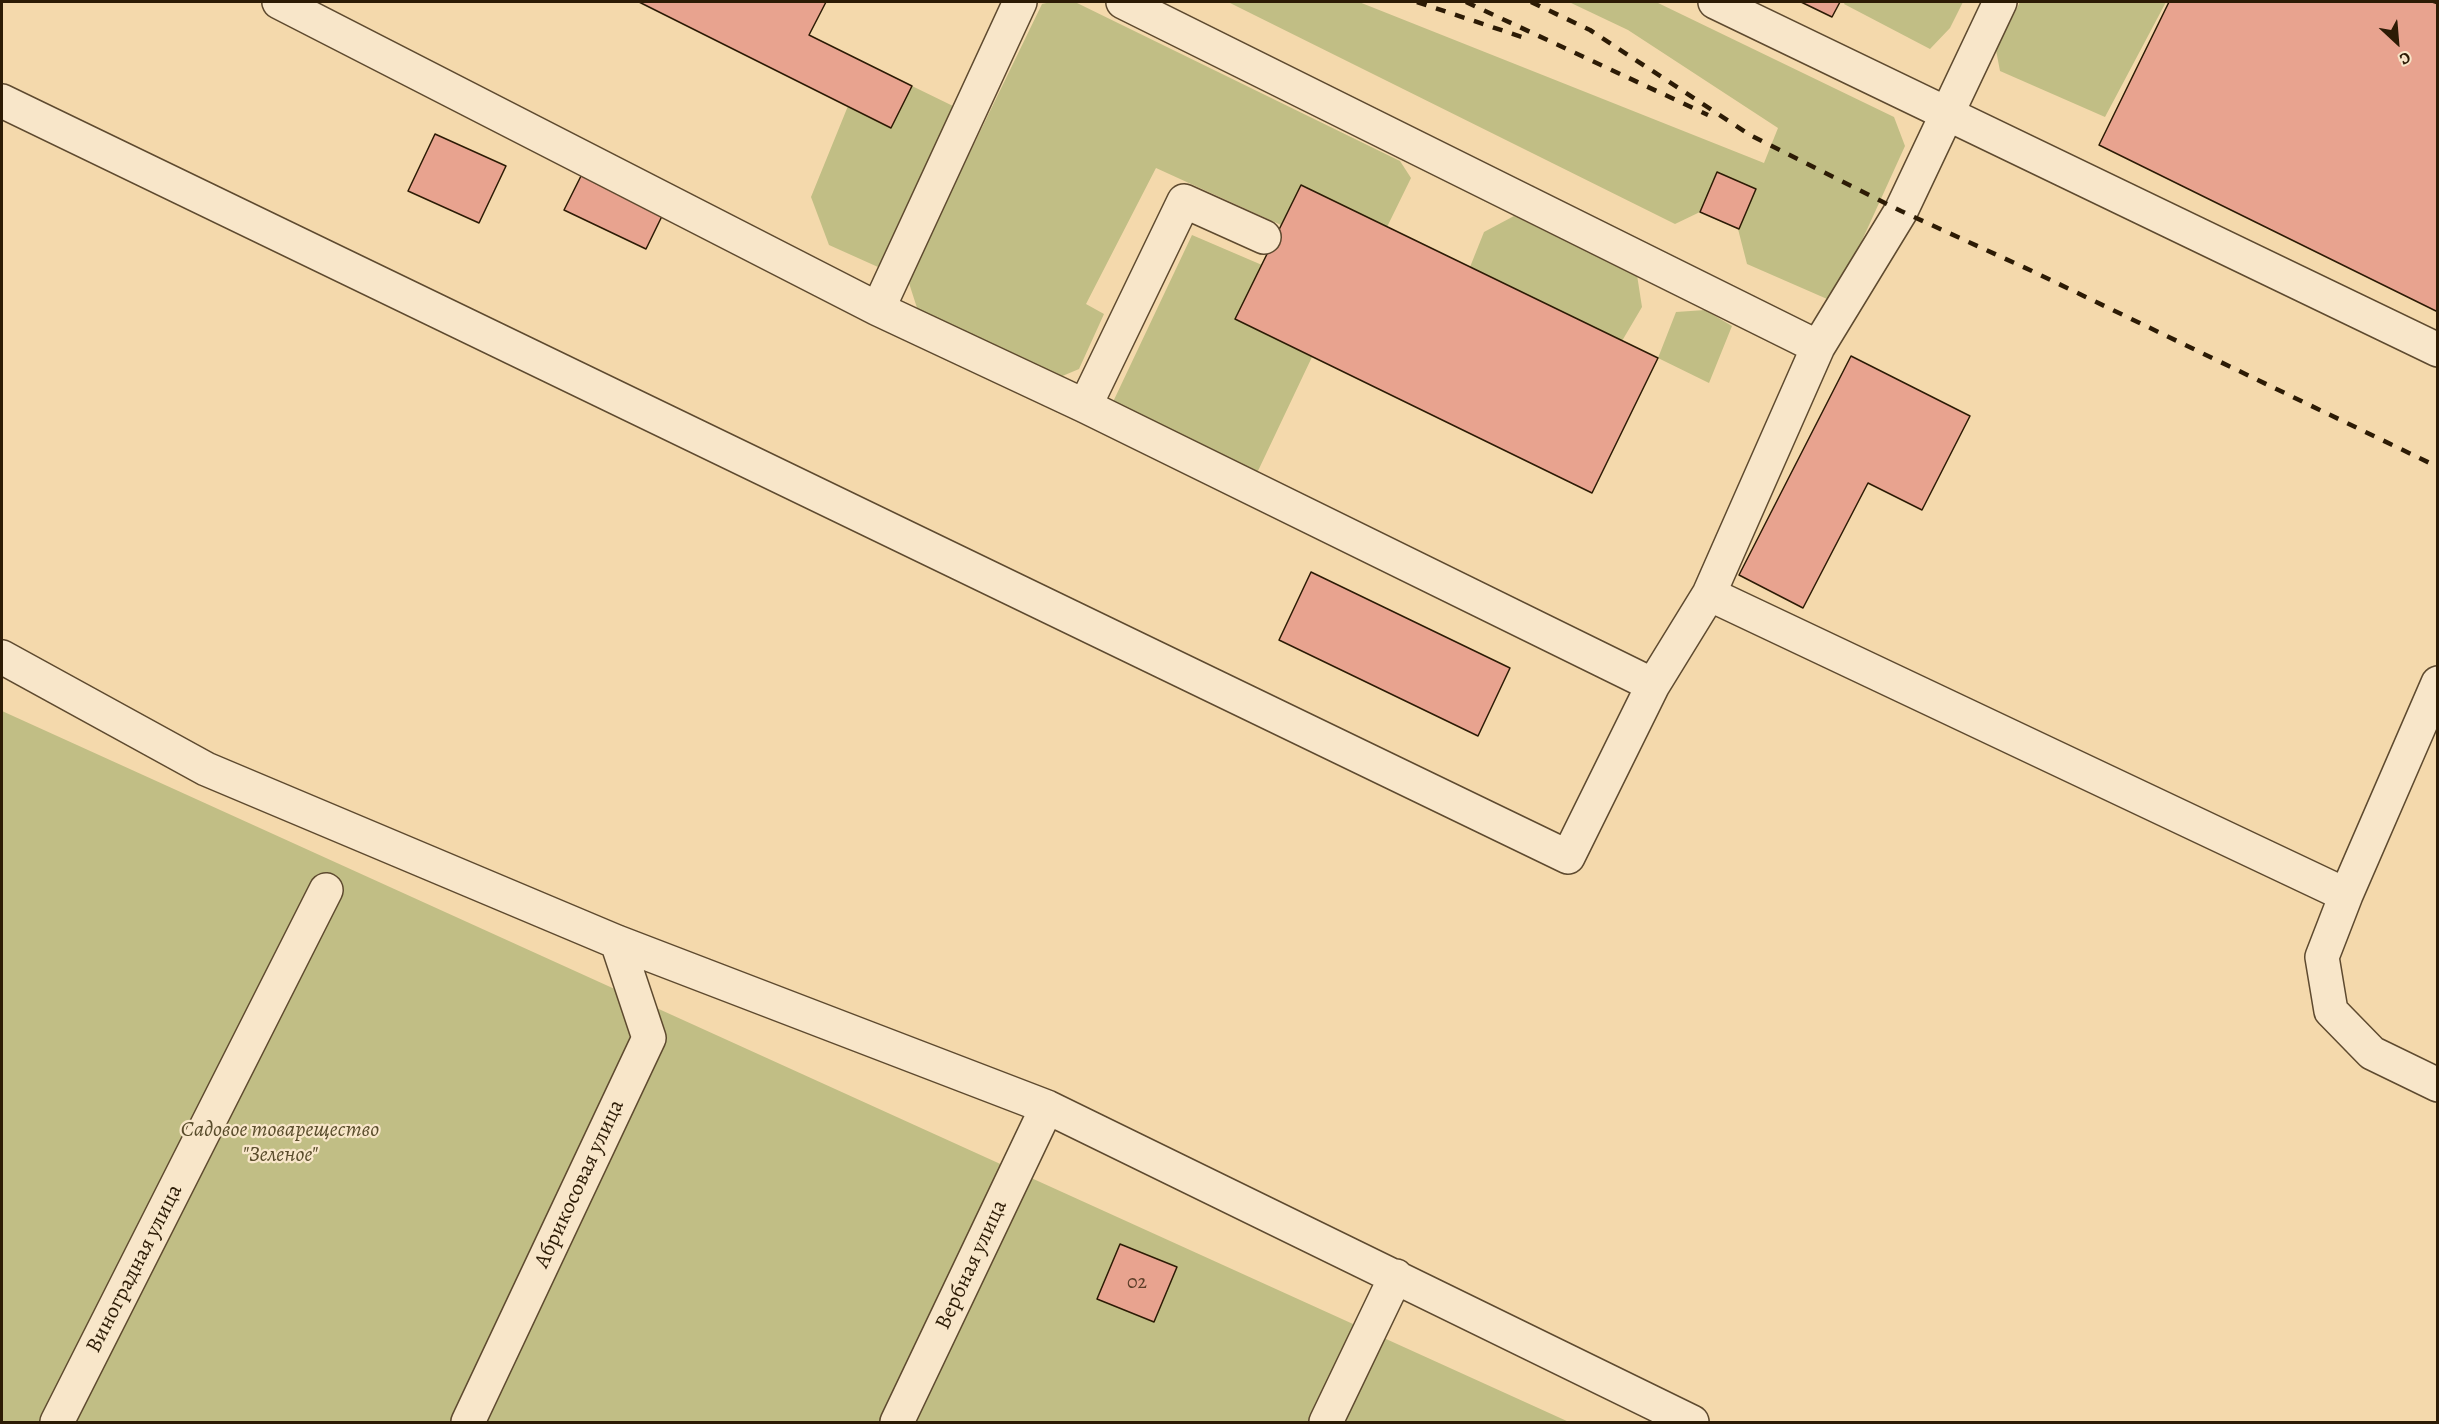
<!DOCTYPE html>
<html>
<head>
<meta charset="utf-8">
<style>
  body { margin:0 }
  #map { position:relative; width:2439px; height:1424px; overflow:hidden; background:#f4d9ac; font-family:Alegreya,serif }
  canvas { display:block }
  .frame { position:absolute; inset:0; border:3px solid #2c1b05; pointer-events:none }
  .north { position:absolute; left:2367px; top:12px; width:60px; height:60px; -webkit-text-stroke:4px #f8e6c9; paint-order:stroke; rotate:154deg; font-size:16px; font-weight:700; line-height:24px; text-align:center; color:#2c1b05 }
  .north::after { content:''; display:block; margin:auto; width:21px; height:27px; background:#2c1b05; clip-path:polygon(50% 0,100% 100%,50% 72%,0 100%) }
</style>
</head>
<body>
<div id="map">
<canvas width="2439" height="1424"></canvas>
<div class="frame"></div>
<div class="north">С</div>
</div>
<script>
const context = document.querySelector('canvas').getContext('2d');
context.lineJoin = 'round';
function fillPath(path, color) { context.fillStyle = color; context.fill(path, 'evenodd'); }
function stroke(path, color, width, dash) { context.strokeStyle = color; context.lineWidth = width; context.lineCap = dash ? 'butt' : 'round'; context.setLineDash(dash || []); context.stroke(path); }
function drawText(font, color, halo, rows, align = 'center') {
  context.font = font + ' Alegreya,serif'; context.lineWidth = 4.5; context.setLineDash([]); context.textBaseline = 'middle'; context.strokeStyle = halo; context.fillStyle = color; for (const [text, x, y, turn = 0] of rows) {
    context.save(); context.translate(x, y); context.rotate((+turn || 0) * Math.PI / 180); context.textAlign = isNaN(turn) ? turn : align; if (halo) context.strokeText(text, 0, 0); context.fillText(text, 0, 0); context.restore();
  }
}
const green = new Path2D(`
  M1051,2h24l325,159 11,17 -24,49 -86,-42 -20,40 -125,-57 -70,136 18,10 -25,55 -26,11 -135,-69 -10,-31 134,-276z
  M1228,2h131l405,161 14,-35 -150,-98 -59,-28h87l238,115 11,29 -71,156 -87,-38 -9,-35 -38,-17 -25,12z
  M1845,2h118l-13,26 -20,21 -86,-45z
  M2020,2h146l-61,115 -105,-46 -4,-21z
  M912,86l41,20 -75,161 -49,-22 -18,-48 37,-91z
  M1514,216l123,59 5,32 -20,34 -152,-74 14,-35z
  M1192,235l70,30 -27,54 77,38 -55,116 -145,-69z
  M1705,310l27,16 -23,57 -51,-25 18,-46z
  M2,711l1567,711h-1567z`);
const building = new Path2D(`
  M639,2h187l-17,33 103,51 -21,42z
  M1801,2h39l-8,15z
  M2169,2h263l6,2v308l-339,-167z
  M435,134l71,32 -27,57 -71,-32z
  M1717,172l39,17 -17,40 -39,-17z
  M582,174l82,38 -18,37 -82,-39z
  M1301,185l357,173 -66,135 -357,-174z
  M1851,356l119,60 -48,94 -54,-27 -65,125 -64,-33z
  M1311,572l199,96 -32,68 -199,-96z
  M1120,1244l57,23 -23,55 -57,-23z`);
const minor = new Path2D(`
  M279,2l599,307 142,-307
  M1715,2l723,348
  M2,101l1566,756 85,-172 56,-91 109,-247 -695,-345
  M878,309l207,97 568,279
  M1818,347l83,-136 99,-209
  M1085,406l99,-205 80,36
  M1709,594l637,301
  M2,657l204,112 411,173 430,165 645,315
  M2438,683l-92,212 -24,62 9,54 41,42 66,32
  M57,1422l269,-532
  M468,1422l181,-384 -32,-96
  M897,1422l150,-315
  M1326,1422l70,-146`);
const rail = new Path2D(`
  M1417,2l111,37
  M1466,2l242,113
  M1531,2l59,28 160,105 151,76 131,60 406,196`);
const numberNames = [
  ["02",1137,1283]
];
const parkNames = [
  ["Садовое товарещество",280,1131],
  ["\"Зеленое\"",280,1156]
];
const streetNames = [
  ["Абрикосовая улица",580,1184,-65],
  ["Вербная улица",972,1265,-65],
  ["Виноградная улица",135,1269,-63]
];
fillPath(green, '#c1be85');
fillPath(building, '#e8a38f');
stroke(building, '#2c1b05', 1.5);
stroke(minor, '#5e4a2f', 36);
stroke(minor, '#f8e6c9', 33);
stroke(rail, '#2c1b05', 4.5, [10, 10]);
drawText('20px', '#5b3d28', null, numberNames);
drawText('italic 22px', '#594c2b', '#f8e6c9', parkNames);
drawText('22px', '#2c1b05', '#f8e6c9', streetNames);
</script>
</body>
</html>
